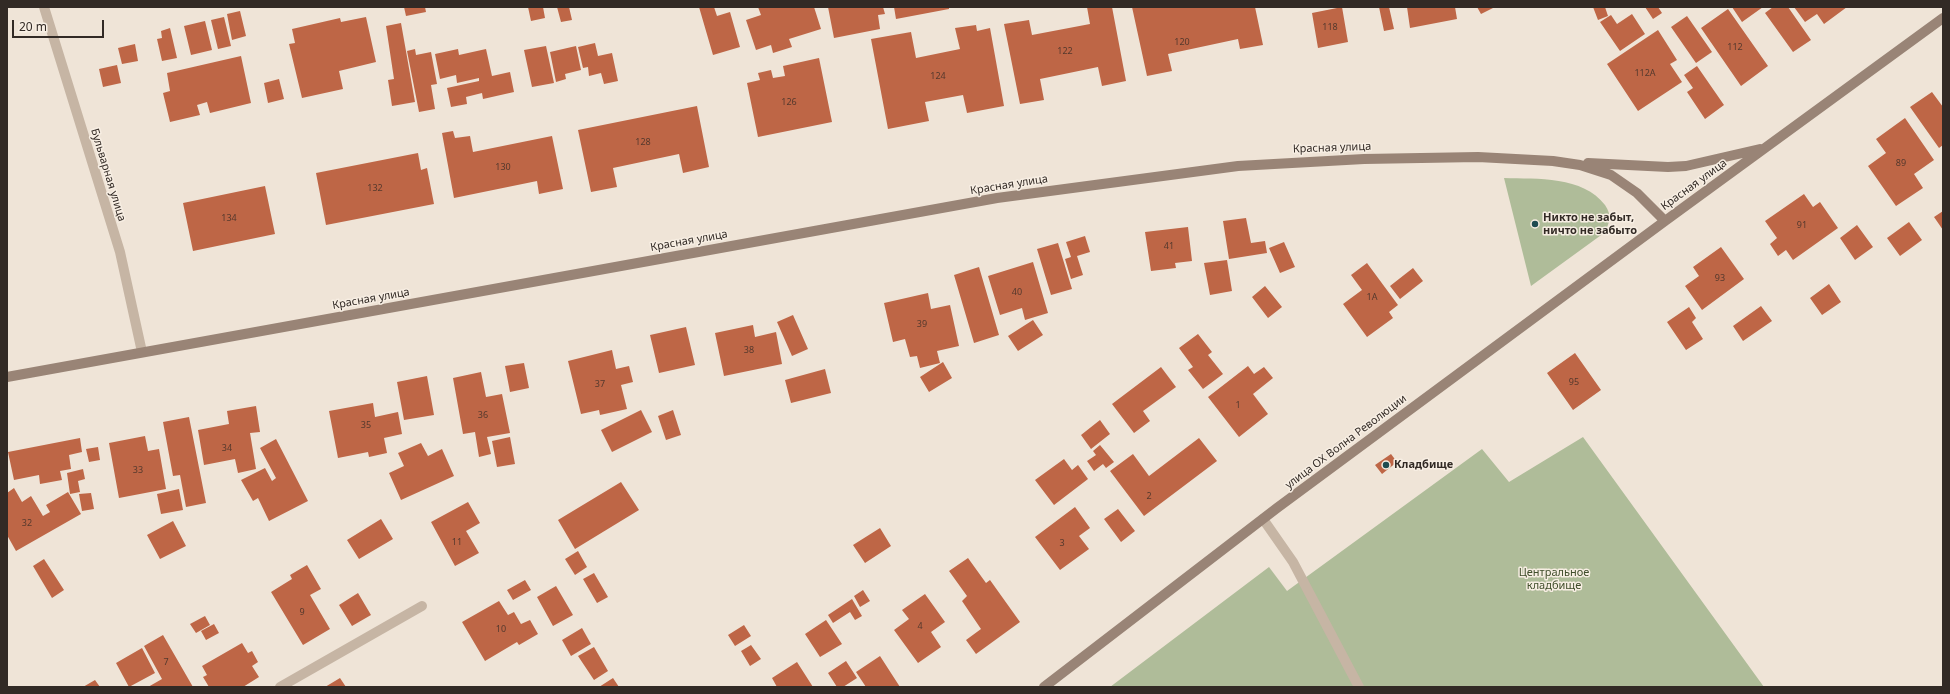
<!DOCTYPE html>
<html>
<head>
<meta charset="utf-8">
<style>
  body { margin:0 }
  #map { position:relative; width:1950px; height:694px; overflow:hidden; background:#efe4d7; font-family:"Noto Sans",sans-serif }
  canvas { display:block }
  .frame { position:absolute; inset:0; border:8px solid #322a25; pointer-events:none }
  .scale { position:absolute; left:12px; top:20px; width:92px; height:18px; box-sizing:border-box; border:2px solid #322a25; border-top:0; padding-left:5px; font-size:12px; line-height:14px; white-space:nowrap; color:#322a25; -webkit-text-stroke:3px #f7eee3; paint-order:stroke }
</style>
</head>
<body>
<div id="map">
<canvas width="1950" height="694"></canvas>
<div class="frame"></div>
<div class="scale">20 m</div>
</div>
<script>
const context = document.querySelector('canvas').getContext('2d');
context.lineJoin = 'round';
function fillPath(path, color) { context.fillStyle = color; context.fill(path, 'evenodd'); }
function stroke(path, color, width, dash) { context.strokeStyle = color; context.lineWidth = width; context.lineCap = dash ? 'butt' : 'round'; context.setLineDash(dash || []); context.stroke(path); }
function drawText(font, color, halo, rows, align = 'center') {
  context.font = font + ' "Noto Sans",sans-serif'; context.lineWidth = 3; context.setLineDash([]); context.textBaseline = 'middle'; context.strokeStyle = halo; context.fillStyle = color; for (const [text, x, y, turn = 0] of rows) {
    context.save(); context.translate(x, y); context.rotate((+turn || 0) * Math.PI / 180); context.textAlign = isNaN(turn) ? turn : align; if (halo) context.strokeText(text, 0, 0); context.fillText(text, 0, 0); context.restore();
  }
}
const green = new Path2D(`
  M1504,178c33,1 79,-2 101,27 7,10 5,18 -1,28l-73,53z
  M1583,437l181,250h-654l159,-120 18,24 195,-142 27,33z`);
const building = new Path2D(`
  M404,7h21l1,5 -20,4z
  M528,7h15l2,11 -14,3z
  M557,7h12l3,13 -11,2z
  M699,7h15l3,9 13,-4 10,35 -27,8z
  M758,7h56l7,22 -32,10 3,8 -19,6 -2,-8 -15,5 -10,-30 15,-5z
  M828,7h55l2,7 -7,1 2,14 -46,9z
  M894,7h55v2l-53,10z
  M1087,7h25l14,74 -24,5 -4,-19 -58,12 4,21 -24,4 -16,-80 25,-4 3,15 58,-11z
  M1132,7h123l8,38 -23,4 -2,-10 -70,15 4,17 -25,5z
  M1342,7l6,35 -30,6 -6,-35z
  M1379,7h10l5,22 -10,2z
  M1407,7h48l2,12 -47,9z
  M1477,7h18l-14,7z
  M1593,7h12l3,9 -10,4z
  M1645,7h13l4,6 -9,6z
  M1732,7h31l-21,15z
  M1773,7h15l23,33 -18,12 -28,-39z
  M1794,7h53l-23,17 -7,-10 -12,8z
  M1728,9l40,57 -27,20 -40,-58z
  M240,11l6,25 -14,4 -5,-26z
  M1632,14l13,20 -25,17 -20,-29 11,-7 6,9z
  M1687,16l25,36 -16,11 -25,-36z
  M224,17l7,29 -13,3 -7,-29z
  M366,17l10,45 -37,9 4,18 -41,9 -13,-54 6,-1 -3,-14 48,-11 1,4z
  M205,21l7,29 -21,5 -7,-29z
  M401,23l14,79 -23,4 -4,-26 6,-1 -8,-53z
  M976,25l1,6 13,-3 14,78 -37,7 -4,-18 -38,7 4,19 -41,8 -17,-90 40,-7 5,26 44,-9 -5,-21z
  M170,28l7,30 -15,3 -5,-22 5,-1 -1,-7z
  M1658,30l19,30 -7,4 12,18 -44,29 -31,-47z
  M595,43l3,13 14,-3 6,28 -14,3 -3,-11 -12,3 -1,-9 -5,1 -5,-21z
  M135,44l3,17 -16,3 -4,-16z
  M546,46l8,37 -22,4 -8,-37z
  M576,46l5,24 -16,4 1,5 -10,3 -6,-30z
  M415,49l1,6 15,-3 6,32 -6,1 4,24 -16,3 -12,-61z
  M458,49l1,6 27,-6 6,27 18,-4 4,20 -31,7 -1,-6 -16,4 1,7 -16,3 -4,-19 32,-7v-3l-22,5 -1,-8 -16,4 -5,-25z
  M241,56l10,47 -41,10 -3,-11 -10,3 3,10 -30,7 -7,-29 7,-2 -3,-18z
  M819,58l13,64 -74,15 -11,-54 13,-3 -2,-7 13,-3 2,8 12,-2 -2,-10z
  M117,65l4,18 -18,4 -4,-18z
  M1697,66l27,39 -19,14 -18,-27 6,-4 -9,-13z
  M279,79l5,20 -16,4 -4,-20z
  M1932,92l11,15v38l-4,3 -29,-41z
  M697,106l12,61 -26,6 -4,-19 -66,14 4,19 -26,5 -13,-62z
  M1905,118l29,42 -20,14 9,14 -27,18 -28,-40 18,-13 -10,-14z
  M453,131l2,7 15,-2 3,16 79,-16 11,53 -24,5 -2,-13 -83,17 -12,-65z
  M418,153l3,17 6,-2 7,36 -108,21 -10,-52z
  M265,186l10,48 -82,17 -10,-48z
  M1804,194l9,13 7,-5 18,26 -45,32 -7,-10 -8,6 -8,-12 7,-6 -12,-17z
  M1943,211v19l-9,-13z
  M1246,218l5,25 14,-2 2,12 -38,6 -6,-38z
  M1909,222l13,18 -22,16 -13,-18z
  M1857,225l16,22 -18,13 -15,-22z
  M1188,227l4,34 -17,2 1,5 -25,3 -6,-39z
  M1085,236l5,16 -13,4 6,19 -12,4 -6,-20 6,-2 -5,-15z
  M1284,242l11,25 -15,6 -11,-25z
  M1058,243l14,46 -21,6 -14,-46z
  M1721,247l23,32 -42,31 -17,-24 14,-10 -6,-9z
  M1227,260l5,31 -22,4 -6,-32z
  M1033,262l15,51 -23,7 -3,-12 -22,7 -12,-39z
  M1367,263l31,42 -9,7 4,6 -26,19 -24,-33 19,-14 -11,-15z
  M979,267l20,68 -25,8 -20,-68z
  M1413,268l10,13 -23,18 -10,-13z
  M1829,284l12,18 -19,13 -12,-17z
  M1265,286l17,21 -14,11 -16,-21z
  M928,293l3,16 19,-4 9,41 -22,5 3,12 -20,5 -3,-12 -7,1 -5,-18 -12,3 -9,-39z
  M1761,306l11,15 -29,20 -10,-15z
  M1689,307l7,11 -4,4 11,17 -17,11 -19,-28z
  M793,315l15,34 -16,7 -15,-34z
  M1033,320l10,15 -25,16 -10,-15z
  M753,325l2,12 21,-5 6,32 -58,12 -9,-43z
  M686,327l9,38 -36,8 -9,-38z
  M1198,334l14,18 -4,3 15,19 -20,15 -15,-19 5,-3 -14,-19z
  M612,350l4,19 13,-3 4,16 -12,3 6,24 -27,6 -1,-5 -18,4 -13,-53z
  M1575,353l26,37 -28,20 -26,-37z
  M943,362l9,16 -23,14 -9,-15z
  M524,363l5,25 -19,4 -5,-26z
  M1248,366l6,8 10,-7 9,11 -20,16 15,20 -29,23 -31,-40z
  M1161,367l15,20 -33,24 7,10 -16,12 -22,-29z
  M825,369l6,24 -40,10 -6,-23z
  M481,372l5,25 16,-3 8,39 -23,4 4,17 -12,3 -4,-25 -12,2 -10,-56z
  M427,376l7,39 -30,5 -7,-38z
  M373,403l2,14 23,-5 4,22 -18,4 3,15 -18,4 -1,-5 -30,6 -9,-47z
  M256,406l4,26 -10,1 6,36 -18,4 -3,-14 -31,6 -6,-35 31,-6 -2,-13z
  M641,410l11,22 -40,20 -11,-22z
  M673,410l8,25 -15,5 -8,-24z
  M189,417l17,86 -20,4 -6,-32 -7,1 -10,-54z
  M1100,420l10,14 -19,15 -10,-14z
  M145,436l3,15 11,-2 7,40 -47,9 -10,-55z
  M510,437l5,27 -18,3 -5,-26z
  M80,438l2,14 -13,3 2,14 -11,2 2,9 -22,4 -1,-9 -25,5 -6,-28z
  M1199,438l18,23 -73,55 -34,-45 23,-17 16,22z
  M276,439l32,62 -39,20 -11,-23 -5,3 -12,-21 24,-12 7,13 4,-3 -16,-30z
  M421,443l7,13 14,-7 12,27 -53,24 -12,-27 15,-7 -6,-13z
  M1100,445l14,17 -8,6 -3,-4 -9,7 -7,-10 9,-6 -3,-4z
  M98,447l2,13 -11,2 -3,-13z
  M1391,454l6,8 -15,12 -7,-9z
  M1064,459l8,11 6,-5 10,14 -34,26 -19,-25z
  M83,469l2,10 -7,2 2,11 -10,2 -3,-21z
  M621,482l18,28 -64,39 -17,-29z
  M14,488l8,14 9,-6 12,20 7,-4 -4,-7 22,-13 13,22 -65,37 -9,-16v-42z
  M179,489l4,21 -22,4 -4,-20z
  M91,493l3,16 -12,2 -3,-17z
  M468,502l12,21 -14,8 13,22 -24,13 -24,-44z
  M1075,507l15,21 -11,8 10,13 -29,21 -25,-33z
  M1118,509l17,22 -14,11 -17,-23z
  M381,519l12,20 -34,20 -12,-19z
  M173,521l13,25 -26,13 -13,-24z
  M880,528l11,18 -26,17 -12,-18z
  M578,551l9,16 -12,8 -10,-16z
  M968,558l18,25 4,-3 30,42 -44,32 -10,-14 15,-11 -19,-28 5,-5 -18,-25z
  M44,559l20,31 -12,8 -19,-32z
  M307,565l14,24 -11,6 20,34 -27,16 -32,-53 21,-13 -2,-4z
  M594,573l14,24 -11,6 -14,-24z
  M525,580l6,10 -18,10 -6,-10z
  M556,586l17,29 -20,11 -16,-29z
  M863,590l7,11 -10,6 -6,-11z
  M358,593l13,22 -19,11 -13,-21z
  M925,594l20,28 -14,10 10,15 -23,16 -24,-33 15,-11 -7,-9z
  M852,599l10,17 -7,4 -5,-8 -17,11 -5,-8z
  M499,601l9,14 6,-3 7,12 9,-4 8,14 -19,11 -2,-3 -32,19 -23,-39z
  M205,616l5,9 -14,8 -6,-9z
  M826,620l16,24 -22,13 -15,-23z
  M214,624l5,9 -13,7 -5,-9z
  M744,625l7,11 -16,10 -7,-11z
  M582,628l9,16 -20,12 -9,-16z
  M163,635l30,52h-45l14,-8 -18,-33z
  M242,643l6,10 4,-2 6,11 -6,4 7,11 -16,10h-34l-6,-10 4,-2 -5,-9z
  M751,645l10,14 -11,7 -9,-15z
  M594,647l14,24 -14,9 -16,-24z
  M142,648l13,25 -26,14 -13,-24z
  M880,656l20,31h-34l-10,-15z
  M846,661l11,17 -14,9h-6l-9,-14z
  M797,662l16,25h-36l-5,-9z
  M340,678l6,9h-21z
  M613,678l6,9h-20z
  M95,680l5,7h-17z`);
const lane = new Path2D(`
  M1263,519l30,43 66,125`);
const street = new Path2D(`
  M44,7l76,245 22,100
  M280,687l142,-81`);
const secondary = new Path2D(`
  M1588,163l80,4 18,-1 74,-17
  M7,377l990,-179 241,-32 126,-7 114,-2 75,4 27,4 31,10 26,18 28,28
  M1044,687l233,-179 388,-287 278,-203`);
const markers = [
  [1535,224,4,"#1e4b50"],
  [1386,465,4,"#1e4b50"]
];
const numberNames = [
  ["118",1330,27],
  ["120",1182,42],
  ["112",1735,47],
  ["122",1065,51],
  ["112А",1645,73],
  ["124",938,76],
  ["126",789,102],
  ["128",643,142],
  ["89",1901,163],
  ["130",503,167],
  ["132",375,188],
  ["134",229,218],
  ["91",1802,225],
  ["41",1169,246],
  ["93",1720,278],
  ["40",1017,292],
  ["1А",1372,297],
  ["39",922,324],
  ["38",749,350],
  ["95",1574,382],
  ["37",600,384],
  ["1",1238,405],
  ["36",483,415],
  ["35",366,425],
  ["34",227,448],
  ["33",138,470],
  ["2",1149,496],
  ["32",27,523],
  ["11",457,542],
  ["3",1062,543],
  ["9",302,612],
  ["4",920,626],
  ["10",501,629],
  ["7",166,662]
];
const streetNames = [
  ["Красная улица",1332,148,-2],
  ["Бульварная улица",108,175,73],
  ["Красная улица",1009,185,-9],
  ["Красная улица",1694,185,-36],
  ["Красная улица",689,241,-10],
  ["Красная улица",371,299,-10],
  ["улица ОХ Волна Революции",1346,442,-37]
];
const poiNames = [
  ["Никто не забыт,",1543,218],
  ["ничто не забыто",1543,231],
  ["Кладбище",1394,465]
];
const parkNames = [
  ["Центральное",1554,573],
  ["кладбище",1554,586]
];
fillPath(green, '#afbc99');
fillPath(building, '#be6646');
stroke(lane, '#c6b5a4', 10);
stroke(street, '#c6b5a4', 10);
stroke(secondary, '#998476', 10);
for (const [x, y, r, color] of markers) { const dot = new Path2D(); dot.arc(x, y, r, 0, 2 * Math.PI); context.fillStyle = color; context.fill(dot); stroke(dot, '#f7eee3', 1.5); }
drawText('9px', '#55392d', null, numberNames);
drawText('11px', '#322a25', '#f7eee3', streetNames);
drawText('bold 11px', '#322a25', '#f7eee3', poiNames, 'left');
drawText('11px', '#404e2b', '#f7eee3', parkNames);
</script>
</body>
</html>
